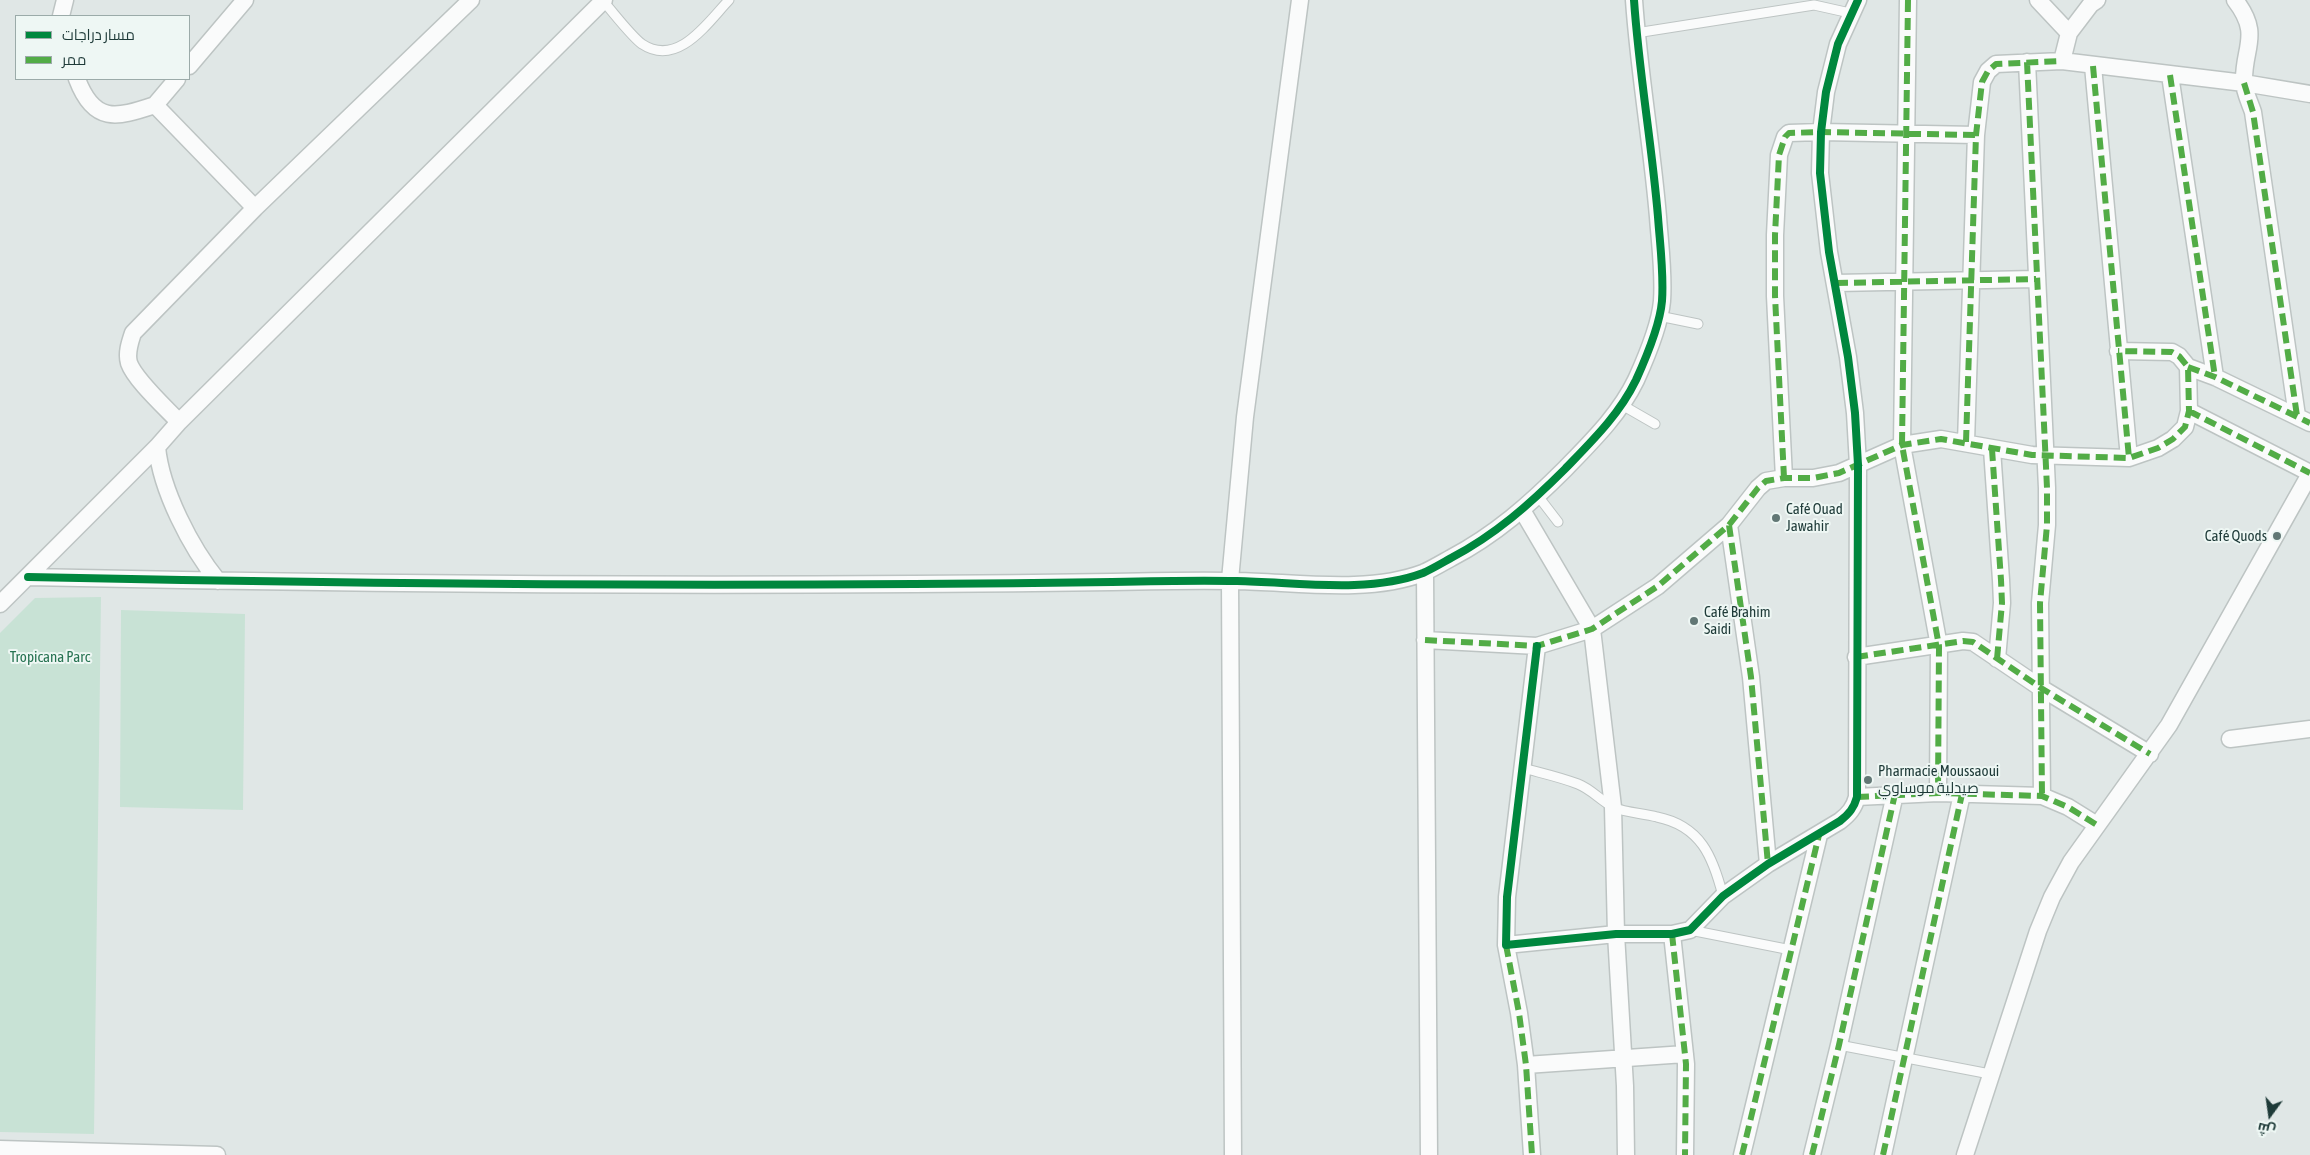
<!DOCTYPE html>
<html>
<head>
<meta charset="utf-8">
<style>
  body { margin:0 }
  #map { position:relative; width:2310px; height:1155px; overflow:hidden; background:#e0e7e6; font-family:"Asap Condensed",Cairo,sans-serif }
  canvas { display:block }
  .legend { position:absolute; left:15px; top:15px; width:175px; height:65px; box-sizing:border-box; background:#eef7f4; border:1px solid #9baba9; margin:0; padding:6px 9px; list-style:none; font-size:15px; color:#1e3a38 }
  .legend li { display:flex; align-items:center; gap:10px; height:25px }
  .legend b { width:25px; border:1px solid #9baba9 }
  .north { position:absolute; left:2245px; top:1090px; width:50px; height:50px; -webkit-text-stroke:4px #eef7f4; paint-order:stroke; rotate:194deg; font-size:14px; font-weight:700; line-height:20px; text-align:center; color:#1e3a38 }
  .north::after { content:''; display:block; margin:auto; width:18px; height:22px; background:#1e3a38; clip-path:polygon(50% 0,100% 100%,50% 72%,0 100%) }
</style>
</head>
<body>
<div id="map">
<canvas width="2310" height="1155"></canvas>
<ul class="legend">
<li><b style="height:6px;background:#00873e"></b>مسار دراجات</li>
<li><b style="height:6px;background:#52ac46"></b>ممر</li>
</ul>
<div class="north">ش</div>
</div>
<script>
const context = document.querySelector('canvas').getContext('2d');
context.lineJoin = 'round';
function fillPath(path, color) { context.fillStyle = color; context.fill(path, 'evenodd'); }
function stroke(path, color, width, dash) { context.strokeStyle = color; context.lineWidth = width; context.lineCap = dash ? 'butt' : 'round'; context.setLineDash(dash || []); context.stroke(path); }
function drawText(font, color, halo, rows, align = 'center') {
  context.font = font + ' "Asap Condensed",Cairo,sans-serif'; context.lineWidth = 4; context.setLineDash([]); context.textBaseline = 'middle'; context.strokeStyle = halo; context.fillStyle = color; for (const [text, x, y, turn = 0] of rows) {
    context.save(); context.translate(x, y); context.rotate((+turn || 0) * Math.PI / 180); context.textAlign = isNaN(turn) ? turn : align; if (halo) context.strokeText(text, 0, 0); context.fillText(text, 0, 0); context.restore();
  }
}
const green = new Path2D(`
  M101,597l-7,537 -94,-2v-499l35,-35z
  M121,610l124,4 -2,196 -123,-3z`);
const service = new Path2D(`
  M603,1c10,11 28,35 39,43 36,24 66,-22 87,-44
  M1636,33l178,-28 36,8
  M1659,316l39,8
  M1622,405l33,19
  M1538,496l20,26
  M1523,768c18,5 37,9 55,16 13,5 22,16 35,23 13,6 30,6 44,10 44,9 56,40 66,79
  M1690,930l101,20
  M1839,1045l151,29`);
const minor = new Path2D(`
  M1908,0l-6,445 37,201 -1,147
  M2038,0l31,33
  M2235,0c27,35 8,47 9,82 0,9 6,21 9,30l44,304
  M61,16l4,-16
  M2062,61l7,-28 22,-29 6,-4
  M2027,62l20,426v37l-7,78 2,193
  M189,66l56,-66
  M2093,66l36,392
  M2170,75l45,302
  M77,79c17,45 39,39 78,26l100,103
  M155,105l22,-26
  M1836,283l200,-4
  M2188,367l27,10 95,46
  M2189,411l121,62
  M179,422c-13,-14 -44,-42 -50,-59 -3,-10 1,-21 4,-30l122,-125 216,-208
  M1966,442l10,-307 6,-53 6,-11 8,-7 66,-3 182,22 66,11
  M157,447c4,43 34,101 61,134
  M1992,449l9,131 1,23 -5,56
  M1784,478l-9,-182v-61l4,-80 6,-18 4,-4 32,-1 155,3
  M1522,510l70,119 21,178 3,127 9,152 1,69
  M1729,525l22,152 17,187
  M1425,572l4,583
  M28,577c361,8 723,10 1084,5 41,-1 83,-2 125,-1 59,1 130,13 186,-8 9,-4 19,-10 28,-15 44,-23 79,-54 114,-89 27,-28 54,-54 71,-89 10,-22 24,-56 26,-79 2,-28 -2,-56 -4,-84 -6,-72 -19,-144 -24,-217
  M0,604l157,-157 22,-25 425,-422
  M1425,640l112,6 55,-17 66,-43 71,-61 29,-37 8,-7 18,-3h29l26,-5 63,-28 39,-6 91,16 97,3 29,-10 15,-9 12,-12 4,-16 -1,-44 -9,-11 -7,-4 -54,-1
  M1537,646l-30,251 -1,48 110,-11h56l18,-4 33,-34 45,-32 72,-43c9,-7 14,-13 17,-24l1,-332 -3,-52 -7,-56 -19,-105 -9,-79 1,-41 5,-40 12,-48 20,-44
  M1856,657l107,-16 10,1 68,46 109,66
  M2230,739l80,-10
  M1857,797l81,-4 104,3 26,11 29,18
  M1672,934l14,130 -1,91
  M1506,945l13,68 7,52 6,90
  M1526,1065l159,-11
  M0,1149l217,6
  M1233,1155l-3,-575 15,-163 55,-417
  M1742,1155l77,-320
  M1812,1155l27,-110 56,-251
  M1883,1155l79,-361
  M1965,1155l73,-224 14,-34 19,-35 98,-137 141,-251`);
const quiet = new Path2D(`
  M1908,0l-6,445 37,201 -1,147
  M2027,62l20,426v37l-7,78 2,193
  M2093,66l36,392
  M2170,75l45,302
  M2244,83l9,29 44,304
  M1836,283l200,-4
  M2188,367l27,10 95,46
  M2189,411l121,62
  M1966,442l10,-307 6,-53 6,-11 8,-7 66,-3
  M1992,449l9,131 1,23 -5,56
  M1784,478l-9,-182v-61l4,-80 6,-18 4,-4 32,-1 155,3
  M1729,525l22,152 17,187
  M1425,640l112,6 55,-17 66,-43 71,-61 29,-37 8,-7 18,-3h29l26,-5 63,-28 39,-6 91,16 97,3 29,-10 15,-9 12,-12 4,-16 -1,-44 -9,-11 -7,-4 -54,-1
  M1856,657l107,-16 10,1 68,46 109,66
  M1857,797l81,-4 104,3 26,11 29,18
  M1672,934l14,130 -1,91
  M1506,945l13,68 7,52 6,90
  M1742,1155l77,-320
  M1812,1155l27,-110 56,-251
  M1883,1155l79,-361`);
const cycleway = new Path2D(`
  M28,577c361,8 723,10 1084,5 41,-1 83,-2 125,-1 59,1 130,13 186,-8 9,-4 19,-10 28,-15 44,-23 79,-54 114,-89 27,-28 54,-54 71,-89 10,-22 24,-56 26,-79 2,-28 -2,-56 -4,-84 -6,-72 -19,-144 -24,-217
  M1537,646l-30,251 -1,48 110,-11h56l18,-4 33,-34 45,-32 72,-43c9,-7 14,-13 17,-24l1,-332 -3,-52 -7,-56 -19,-105 -9,-79 1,-41 5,-40 12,-48 20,-44`);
const markers = [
  [1776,518,5,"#627775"],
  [2277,536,5,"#627775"],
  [1694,621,5,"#627775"],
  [1868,780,5,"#627775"]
];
const poiNames = [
  ["Café Ouad",1786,509],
  ["Jawahir",1786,526],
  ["Café Quods",2267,536,"right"],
  ["Café Brahim",1704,612],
  ["Saidi",1704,629],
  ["Pharmacie Moussaoui",1878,771],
  ["صيدلية موساوي",1878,788]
];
const parkNames = [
  ["Tropicana Parc",50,657]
];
fillPath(green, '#c8e2d5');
stroke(service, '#bdc4c3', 11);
stroke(minor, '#bdc4c3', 19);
stroke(service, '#fafbfb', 9);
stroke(minor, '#fafbfb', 16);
stroke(quiet, '#52ac46', 6, [12, 6]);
stroke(cycleway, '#00873e', 8);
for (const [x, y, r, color] of markers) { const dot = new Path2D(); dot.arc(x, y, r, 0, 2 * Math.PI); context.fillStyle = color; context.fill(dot); stroke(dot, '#eef7f4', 2); }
drawText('15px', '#1e3a38', '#eef7f4', poiNames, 'left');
drawText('15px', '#277352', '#eef7f4', parkNames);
</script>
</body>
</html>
